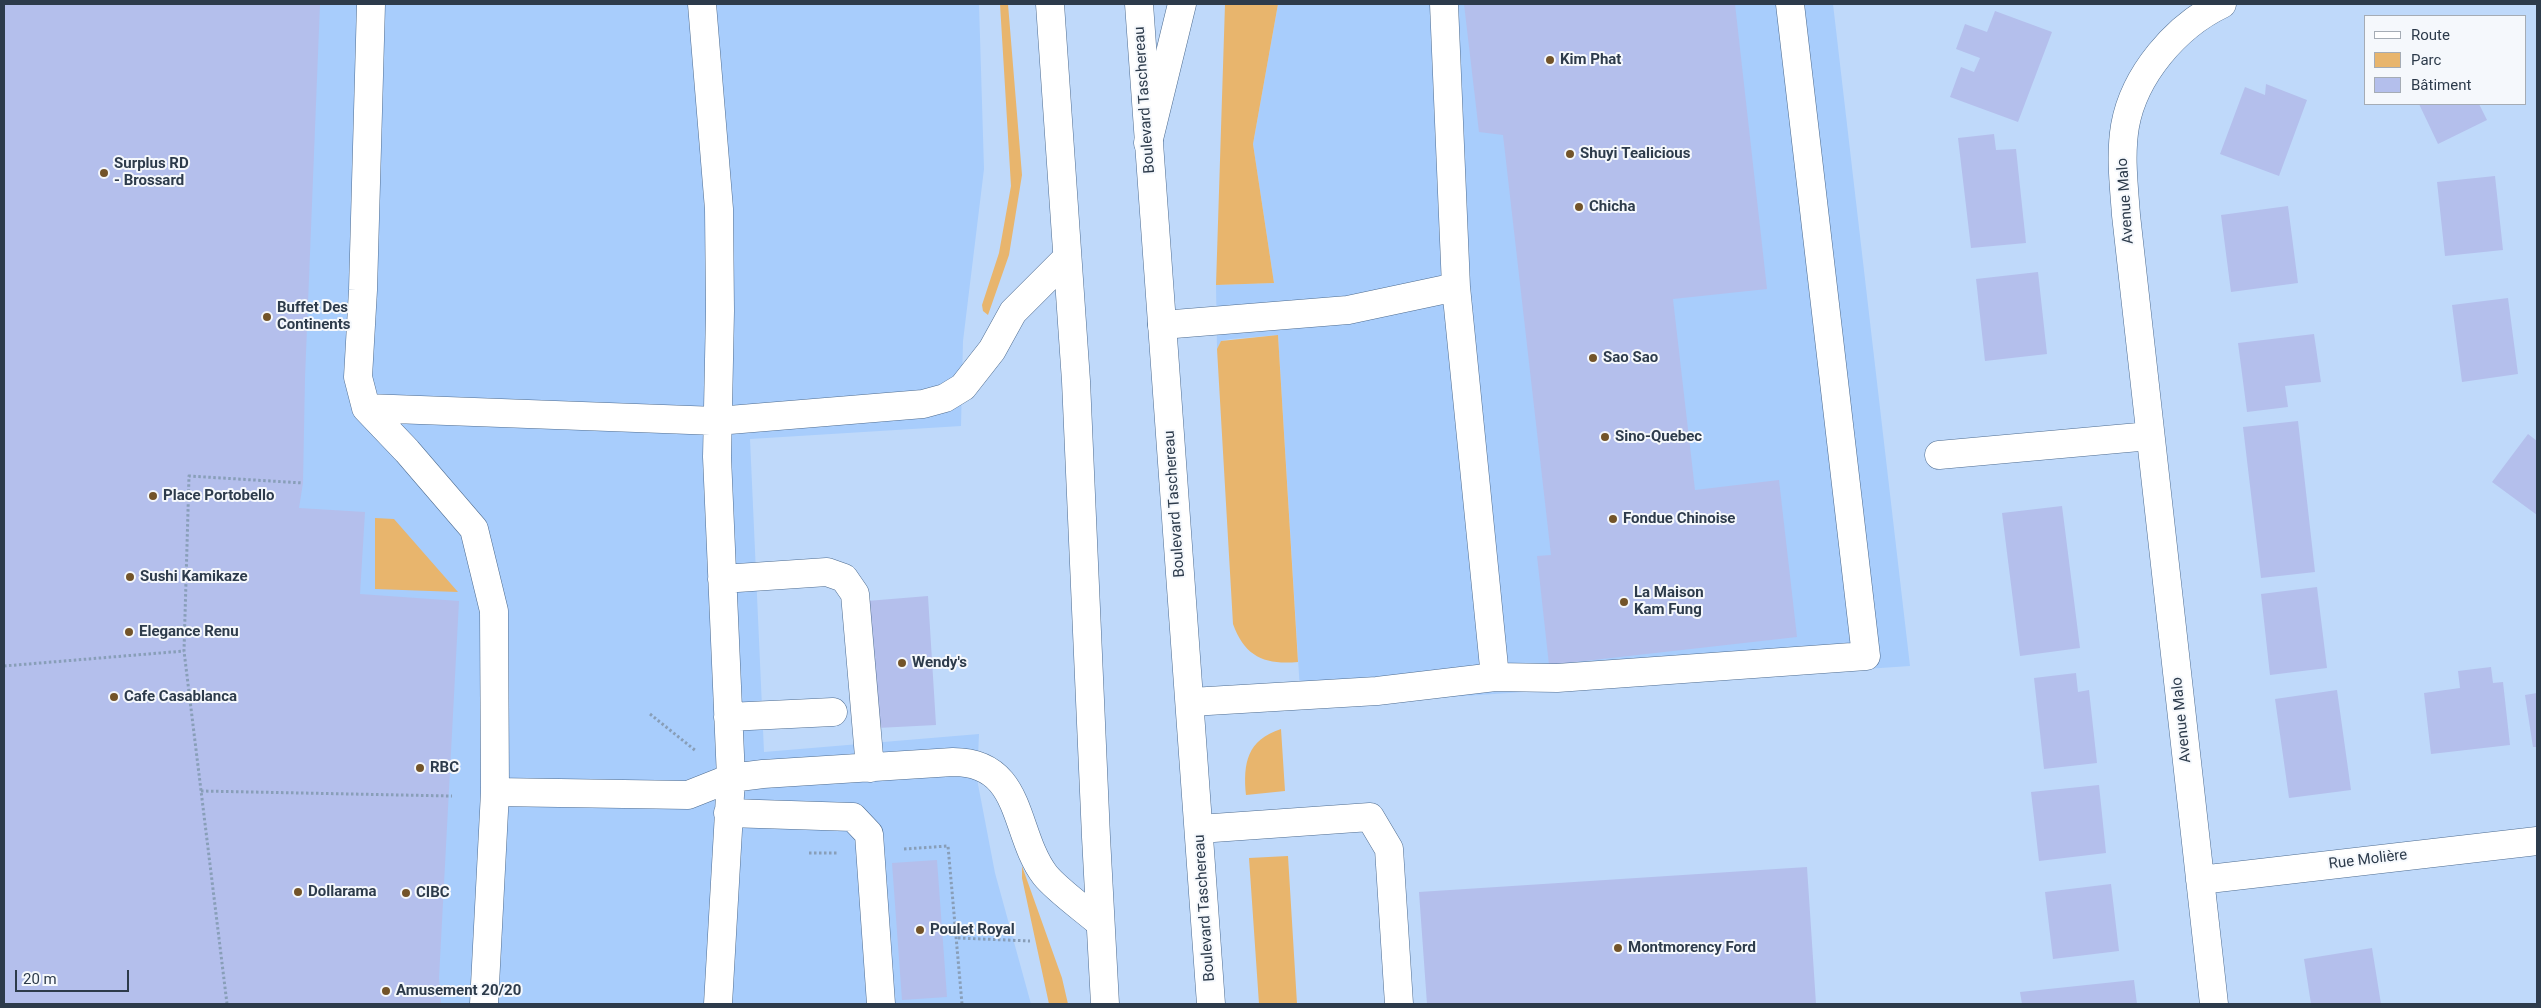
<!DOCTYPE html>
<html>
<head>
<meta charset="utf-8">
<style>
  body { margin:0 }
  #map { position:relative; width:2541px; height:1008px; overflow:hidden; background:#bfd9fa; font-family:Roboto,sans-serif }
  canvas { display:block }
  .frame { position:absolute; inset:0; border:5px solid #2d3b4b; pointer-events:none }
  .legend { position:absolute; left:2364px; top:15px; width:162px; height:90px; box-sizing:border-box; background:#f5f8fc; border:1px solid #a5acb5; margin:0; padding:6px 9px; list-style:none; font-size:15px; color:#2d3b4b }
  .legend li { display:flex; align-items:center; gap:10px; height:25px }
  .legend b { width:25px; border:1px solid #a5acb5 }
  .scale { position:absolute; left:15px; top:970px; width:114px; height:22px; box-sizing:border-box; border:2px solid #2d3b4b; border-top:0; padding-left:6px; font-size:15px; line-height:18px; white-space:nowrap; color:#2d3b4b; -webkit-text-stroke:4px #f5f8fc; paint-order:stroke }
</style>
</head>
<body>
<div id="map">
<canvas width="2541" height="1008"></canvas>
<div class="frame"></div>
<ul class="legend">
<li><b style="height:6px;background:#fff"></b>Route</li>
<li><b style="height:14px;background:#e8b56d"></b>Parc</li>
<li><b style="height:14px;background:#b4bfec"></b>Bâtiment</li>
</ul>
<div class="scale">20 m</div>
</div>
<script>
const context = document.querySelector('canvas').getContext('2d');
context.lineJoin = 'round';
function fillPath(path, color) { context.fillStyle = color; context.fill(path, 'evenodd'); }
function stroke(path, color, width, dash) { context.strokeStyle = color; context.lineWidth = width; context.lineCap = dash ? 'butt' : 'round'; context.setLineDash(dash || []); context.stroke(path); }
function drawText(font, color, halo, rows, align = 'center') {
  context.font = font + ' Roboto,sans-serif'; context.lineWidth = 4; context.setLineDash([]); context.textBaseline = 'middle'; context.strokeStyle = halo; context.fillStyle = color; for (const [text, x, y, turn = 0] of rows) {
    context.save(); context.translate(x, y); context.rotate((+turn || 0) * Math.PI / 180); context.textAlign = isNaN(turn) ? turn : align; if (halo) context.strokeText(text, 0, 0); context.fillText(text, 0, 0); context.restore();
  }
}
const built = new Path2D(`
  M4,4h975l5,165 -21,172 -2,85 -211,13 14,313 215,-18 -2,45 18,94 36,131h-1027z
  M1278,4h555l77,662 -609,41 -23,-372 -47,4 -10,2 -4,8 -1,-64 58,-2 -21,-139z`);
const green = new Path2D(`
  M1000,4h8l14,171 -13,80 -21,60 -5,-4 -1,-6 17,-52 12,-67z
  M1225,4h53l-25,140 21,139 -58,2z
  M1278,335l20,327c-33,3 -53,-5 -65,-38l-16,-275 4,-8z
  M375,518l19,1 64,73 -83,-3z
  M1281,729l4,62 -39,4c-3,-32 1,-55 35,-66z
  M1288,856l9,148h-38l-10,-146z
  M1022,866l40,112 6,26h-19l-27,-126z`);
const building = new Path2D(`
  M4,4h316l-15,374 -2,105 -4,25 66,4 -5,82 99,7 -20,377 2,26h-437z
  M1464,4h271l32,285 -94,10 22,191 84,-10 18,157 -248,28 -12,-109 14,-1 -48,-420 -24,-3z
  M1995,11l57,21 -34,90 -68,-25 11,-30 13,5 6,-14 -24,-9 9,-25 22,8z
  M2266,84l41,16 -28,76 -59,-22 25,-67 20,8z
  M2419,104h60l8,16 -49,24z
  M1994,134l2,16 20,-1 10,94 -55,5 -13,-110z
  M2495,176l8,74 -58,6 -8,-74z
  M2288,206l10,77 -67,9 -10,-77z
  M2038,272l9,82 -62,7 -9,-82z
  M2508,298l10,76 -56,8 -10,-77z
  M2314,334l7,48 -36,4 3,21 -41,5 -9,-69z
  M2298,421l17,151 -54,6 -18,-151z
  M2528,434l9,7v74l-45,-33z
  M2062,506l18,142 -60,8 -18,-143z
  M2317,587l10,81 -57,7 -9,-81z
  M928,596l8,129 -59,3 -10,-127z
  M2491,667l2,16 10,-1 7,63 -79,9 -7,-61 36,-5 -2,-17z
  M2076,673l2,19 11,-2 8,73 -53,6 -10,-91z
  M2337,690l14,100 -62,8 -14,-99z
  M2537,693v54h-4l-8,-52z
  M2099,785l7,68 -67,8 -8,-69z
  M937,860l10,137 -45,3 -10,-137z
  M1807,867l9,137h-389l-8,-112z
  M2111,884l8,67 -66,8 -8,-67z
  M2372,948l9,56h-70l-7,-45z
  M2134,980l3,24h-115l-2,-12z`);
const path = new Path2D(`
  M4,666l180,-15
  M650,714l46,37
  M201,791l251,5
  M904,849l44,-3 14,158
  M809,853h29
  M958,938l72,3
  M227,1004l-43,-353 5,-175 114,7`);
const minor = new Path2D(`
  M371,4l-8,286 -5,87 8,31 41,43 67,78 20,82 1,181 -11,212
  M702,4l17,205 1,102 -3,146 14,321 -13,226
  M1444,4l12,283
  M1162,325l186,-15 108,-23 39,390 -118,14 -186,11
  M366,408l351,13 206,-17 22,-6 18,-11 29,-37 21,-38 54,-54
  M1939,455l211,-19
  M722,579l105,-7 17,6 11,16 15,174
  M1495,677l62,1 309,-22 -76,-652
  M728,717l105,-5
  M495,792l193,3 43,-17 32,-4 190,-12c71,0 60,71 92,113 12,15 39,34 55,48
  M728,813l125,4 16,17 12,170
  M1199,829l171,-12 19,32 10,155
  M2200,880l337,-39
  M2214,1004l-88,-789c-2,-29 -6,-59 -1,-89 9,-51 51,-100 97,-122`);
const major = new Path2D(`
  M1050,4l26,377 20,456 9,167
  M1139,4l72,1000`);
const highway = new Path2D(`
  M1148,143l34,-139`);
const markers = [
  [1550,60,5,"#735429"],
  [1570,154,5,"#735429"],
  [104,173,5,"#735429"],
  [1579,207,5,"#735429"],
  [267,317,5,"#735429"],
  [1593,358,5,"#735429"],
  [1605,437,5,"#735429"],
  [153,496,5,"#735429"],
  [1613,519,5,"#735429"],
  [130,577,5,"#735429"],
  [1624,602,5,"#735429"],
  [129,632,5,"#735429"],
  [902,663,5,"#735429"],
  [114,697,5,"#735429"],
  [420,768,5,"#735429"],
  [298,892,5,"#735429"],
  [406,893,5,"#735429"],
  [920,930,5,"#735429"],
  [1618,948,5,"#735429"],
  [386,991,5,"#735429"]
];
const poiNames = [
  ["Kim Phat",1560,60],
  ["Shuyi Tealicious",1580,154],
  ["Surplus RD",114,164],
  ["- Brossard",114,181],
  ["Chicha",1589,207],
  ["Buffet Des",277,308],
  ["Continents",277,325],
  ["Sao Sao",1603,358],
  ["Sino-Quebec",1615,437],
  ["Place Portobello",163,496],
  ["Fondue Chinoise",1623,519],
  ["Sushi Kamikaze",140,577],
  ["La Maison",1634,593],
  ["Kam Fung",1634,610],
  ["Elegance Renu",139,632],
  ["Wendy's",912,663],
  ["Cafe Casablanca",124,697],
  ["RBC",430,768],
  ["Dollarama",308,892],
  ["CIBC",416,893],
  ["Poulet Royal",930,930],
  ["Montmorency Ford",1628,948],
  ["Amusement 20/20",396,991]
];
const streetNames = [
  ["Boulevard Taschereau",1145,100,-94],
  ["Avenue Malo",2126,201,-94],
  ["Boulevard Taschereau",1175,504,-94],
  ["Avenue Malo",2182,720,-96],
  ["Rue Molière",2368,860,-7],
  ["Boulevard Taschereau",1205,908,-94]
];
fillPath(built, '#a8cdfc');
fillPath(green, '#e8b56d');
fillPath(building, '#b4bfec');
stroke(minor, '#4e6c90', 29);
stroke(major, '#4e6c90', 29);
stroke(highway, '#4e6c90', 29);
stroke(path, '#889eb8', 3, [2.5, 2.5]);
stroke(minor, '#fff', 28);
stroke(major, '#fff', 28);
stroke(highway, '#fff', 28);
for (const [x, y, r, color] of markers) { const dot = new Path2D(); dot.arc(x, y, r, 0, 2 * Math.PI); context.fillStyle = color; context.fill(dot); stroke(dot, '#f5f8fc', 2); }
drawText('bold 15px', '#2d3b4b', '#f5f8fc', poiNames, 'left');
drawText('15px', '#2d3b4b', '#f5f8fc', streetNames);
</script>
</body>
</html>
